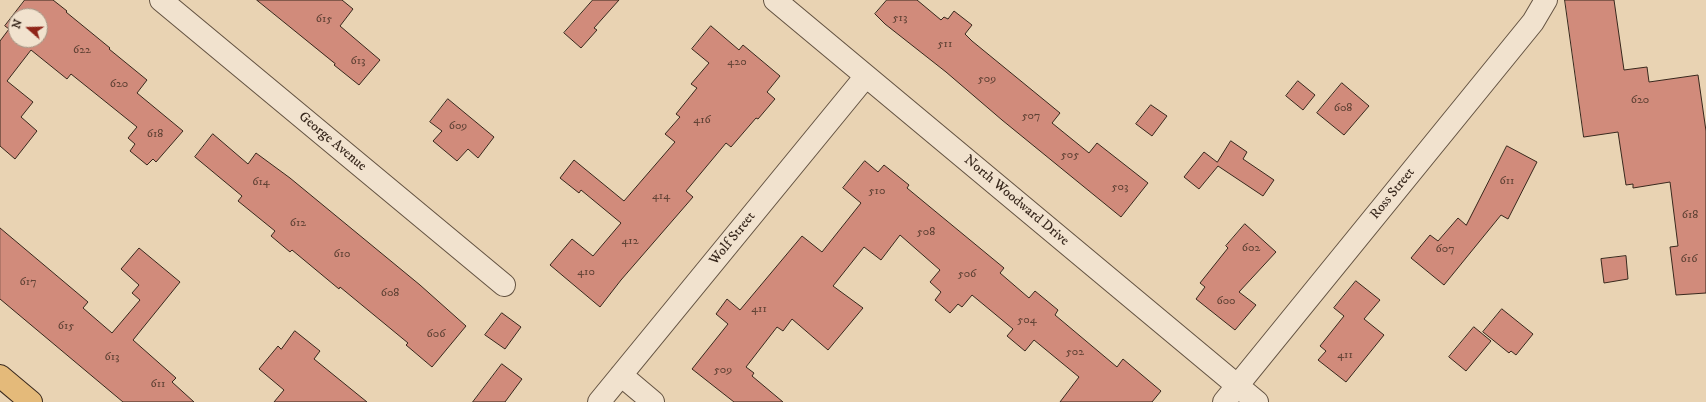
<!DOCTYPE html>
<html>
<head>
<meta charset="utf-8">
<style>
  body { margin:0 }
  #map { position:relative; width:1706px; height:402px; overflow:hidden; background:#e9d3b3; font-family:"IM FELL DW Pica",serif }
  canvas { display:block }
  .north { position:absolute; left:8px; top:8px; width:40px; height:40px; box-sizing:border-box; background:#f1e2ce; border:1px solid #a79887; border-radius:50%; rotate:290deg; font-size:11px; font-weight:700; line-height:16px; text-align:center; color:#38281d }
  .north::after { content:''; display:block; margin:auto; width:14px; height:18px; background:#8f2418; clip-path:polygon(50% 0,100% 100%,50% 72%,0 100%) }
</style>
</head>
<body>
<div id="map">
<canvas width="1706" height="402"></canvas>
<div class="north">N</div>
</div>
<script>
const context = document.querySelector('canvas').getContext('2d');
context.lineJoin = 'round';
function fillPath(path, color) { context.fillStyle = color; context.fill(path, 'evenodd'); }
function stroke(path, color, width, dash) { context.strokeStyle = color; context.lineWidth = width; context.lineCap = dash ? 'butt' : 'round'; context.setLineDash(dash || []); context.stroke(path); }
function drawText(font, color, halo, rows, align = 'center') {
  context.font = font + ' "IM FELL DW Pica",serif'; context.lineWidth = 3; context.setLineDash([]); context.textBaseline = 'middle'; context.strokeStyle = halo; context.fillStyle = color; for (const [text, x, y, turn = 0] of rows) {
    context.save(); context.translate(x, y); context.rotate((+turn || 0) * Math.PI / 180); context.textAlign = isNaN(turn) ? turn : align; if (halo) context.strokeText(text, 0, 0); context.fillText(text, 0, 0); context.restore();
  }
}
const building = new Path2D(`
  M25,0h28l14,11 -1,1 44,36 -1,1 38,31 -10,13 46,38 -27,31 -3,-3 -6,6 -17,-14 5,-7 -7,-6 9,-11 -66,-53 -4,5 -36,-29 -24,31 26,21 -12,15 16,14 -22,28 -15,-13v-105l9,-12 -4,-3zM16,16h24v24h-24z
  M257,0h85l11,9 -13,17 40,34 -21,25 -25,-20 1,-1z
  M593,0h26l-25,28 3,2 -16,18 -17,-15z
  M887,0h30l24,20 3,-3 4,2 6,-8 18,14 -7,9 7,7 88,72 -8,10 37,30 8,-10 51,40 -27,34 -119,-97 -56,-48 -61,-48 -10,-10z
  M1565,0h49l10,70 23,-3 2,15 49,-7 8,56v162l-30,2 -6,-48 8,-1 -8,-64 -37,6v-4l-7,1 -8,-53 -34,5z
  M711,26l28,24 4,-5 37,31 -13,16 8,7 -17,20 -2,-1 -25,29 -5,-4 -40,48 7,6 -72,83 -21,27 -50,-42 22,-26 21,17 28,-33 -40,-33 -2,3 -19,-15 14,-18 50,41 51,-59 -10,-8 15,-17 -4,-3 21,-26 -6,-4 18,-21 -17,-14z
  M1298,81l17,14 -12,15 -17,-14z
  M1342,83l27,23 -25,29 -27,-22z
  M448,99l46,38 -16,21 -10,-9 -11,12 -24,-20 9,-10 -12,-9z
  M1151,105l16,11 -15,20 -16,-12z
  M213,134l35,30 8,-11 34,25 130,107 46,41 -34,41 -26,-22 2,-2 -68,-56 -1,2 -47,-39 -2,2 -19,-16 4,-5 -37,-30 4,-5 -47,-39z
  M1231,141l16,11 -4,7 31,21 -11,16 -45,-30 -19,23 -15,-12 20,-25 13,10z
  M1507,146l30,16 -29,57 -7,-4 -57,70 -33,-27 19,-23 8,6 20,-23 8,7z
  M865,161l13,11 6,-7 25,20 -2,3 97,80 -4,5 29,25 6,-7 23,19 -3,5 62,52 6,-8 38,32 -9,11h-92l19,-25 -45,-37 -9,11 -18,-15 6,-7 -41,-34 -10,12 -4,-3 -8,9 -15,-13 6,-8 -11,-10 10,-12 -40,-35 -19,25 -17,-13 -31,39 30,22 -35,42 -36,-31 -9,12 -6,-4 -31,40 8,6 -2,3 31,26h-49l-42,-33 36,-45 -12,-10 11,-15 13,11 62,-74 20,16 39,-49 -18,-15z
  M1245,224l31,28 -37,40 17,13 -21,25 -39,-31 9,-12 -5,-4 28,-35 -2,-2z
  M0,228l88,74 -5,6 29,25 28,-33 -8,-7 7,-8 -18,-16 18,-21 41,34 -47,58 43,38 -4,4 22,20h-71l-123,-103z
  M1626,256l2,23 -24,4 -3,-24z
  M1356,281l24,19 -16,19 20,16 -38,47 -28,-22 8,-9 -6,-5 24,-30 -10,-8z
  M1502,309l31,25 -17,21 -5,-4 -2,2 -26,-21z
  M502,313l19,14 -16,22 -20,-14z
  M1474,327l17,14 -25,30 -17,-14z
  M295,331l25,20 -6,8 53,43h-93l10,-12 -25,-21 19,-23 3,3z
  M502,364l20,15 -17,23h-32z`);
const minor = new Path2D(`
  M161,0l343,285
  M775,0l482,402
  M621,375l32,27
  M599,402l267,-326
  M1224,402l309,-380 13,-22`);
const major = new Path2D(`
  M0,376l31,26`);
const numberNames = [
  ["513",900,19],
  ["615",324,20],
  ["511",945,45],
  ["622",82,51],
  ["613",358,62],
  ["420",737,63],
  ["509",987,80],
  ["620",119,85],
  ["620",1640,101],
  ["608",1343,109],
  ["507",1031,117],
  ["416",702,121],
  ["609",458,127],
  ["618",155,135],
  ["505",1070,156],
  ["611",1507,182],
  ["614",261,183],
  ["503",1120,188],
  ["510",877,192],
  ["414",661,197],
  ["618",1690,216],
  ["612",298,224],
  ["508",926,233],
  ["412",630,242],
  ["602",1251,249],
  ["607",1445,250],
  ["610",342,255],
  ["616",1689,260],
  ["410",586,273],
  ["506",967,275],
  ["617",28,283],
  ["608",390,294],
  ["600",1226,302],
  ["411",759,310],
  ["504",1027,321],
  ["615",66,327],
  ["606",436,335],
  ["502",1075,353],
  ["411",1345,356],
  ["613",112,358],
  ["509",723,371],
  ["611",158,385]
];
const streetNames = [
  ["George Avenue",332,142,40],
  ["Ross Street",1393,194,-51],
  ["North Woodward Drive",1016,201,40],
  ["Wolf Street",733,239,-51]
];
fillPath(building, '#d18b7b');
stroke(building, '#38281d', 1);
stroke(minor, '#645342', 24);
stroke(major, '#38281d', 24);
stroke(minor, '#f1e2ce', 22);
stroke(major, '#e4ba7a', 22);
drawText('12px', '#5e4134', null, numberNames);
drawText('14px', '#38281d', '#f1e2ce', streetNames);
</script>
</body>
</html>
